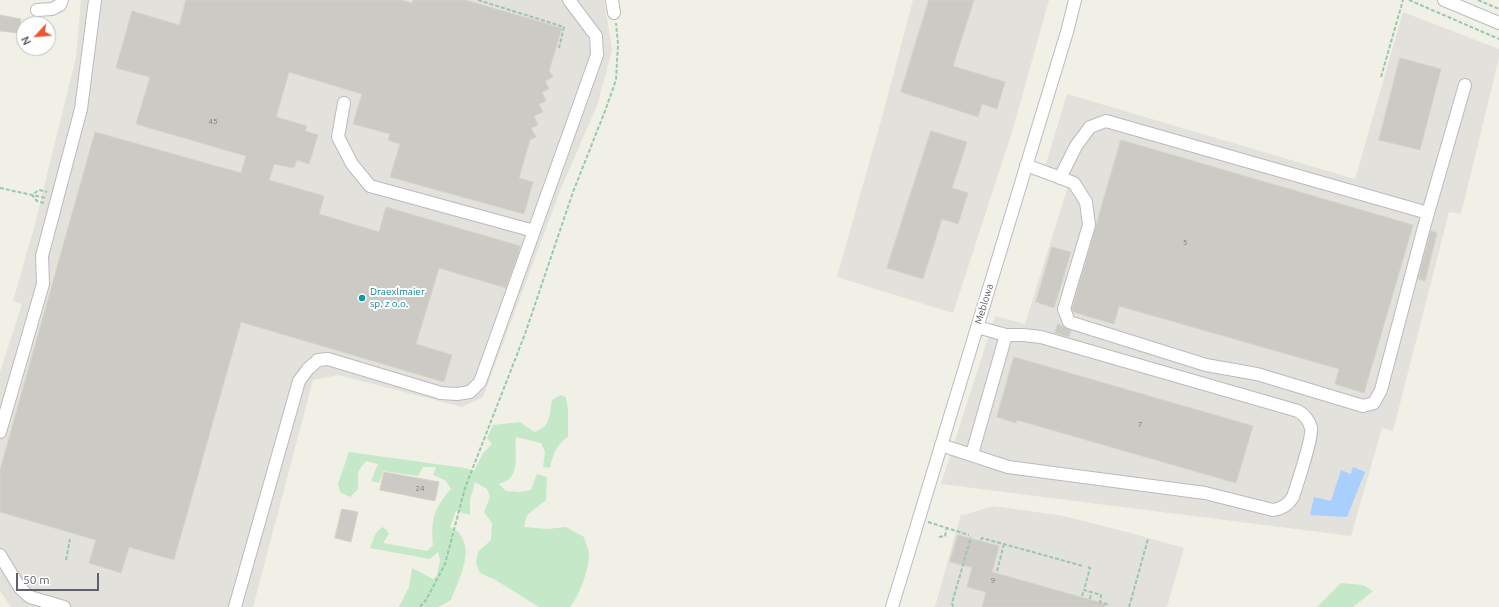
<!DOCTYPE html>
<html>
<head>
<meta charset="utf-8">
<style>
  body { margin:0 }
  #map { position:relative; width:1499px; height:607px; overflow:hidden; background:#f1f0e7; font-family:Ubuntu,sans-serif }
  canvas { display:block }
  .north { position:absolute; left:16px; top:16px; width:40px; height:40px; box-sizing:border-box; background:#fff; border:1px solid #bfc0c3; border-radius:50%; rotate:244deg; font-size:11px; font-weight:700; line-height:16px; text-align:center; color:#5e6168 }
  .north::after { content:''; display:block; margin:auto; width:14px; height:18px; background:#ed5631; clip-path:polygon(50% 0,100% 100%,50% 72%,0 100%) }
  .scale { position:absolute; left:16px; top:573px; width:83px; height:18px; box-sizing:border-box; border:2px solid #5e6168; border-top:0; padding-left:5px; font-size:12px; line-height:14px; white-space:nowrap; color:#5e6168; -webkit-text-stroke:3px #fff; paint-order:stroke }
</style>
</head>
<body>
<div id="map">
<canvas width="1499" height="607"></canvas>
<div class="north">N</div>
<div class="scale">50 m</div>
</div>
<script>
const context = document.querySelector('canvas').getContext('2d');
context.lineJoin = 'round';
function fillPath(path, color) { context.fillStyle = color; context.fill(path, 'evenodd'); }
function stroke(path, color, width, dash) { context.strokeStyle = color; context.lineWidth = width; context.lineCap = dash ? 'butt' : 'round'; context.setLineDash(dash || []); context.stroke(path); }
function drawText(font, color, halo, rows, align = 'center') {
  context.font = font + ' Ubuntu,sans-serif'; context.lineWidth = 4; context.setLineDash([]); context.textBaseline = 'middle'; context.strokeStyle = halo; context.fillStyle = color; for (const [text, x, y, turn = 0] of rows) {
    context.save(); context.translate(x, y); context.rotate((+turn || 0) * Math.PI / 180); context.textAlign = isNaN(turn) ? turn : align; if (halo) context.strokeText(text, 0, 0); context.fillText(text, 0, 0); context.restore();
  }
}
const industrial = new Path2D(`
  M81,0h523l8,50 -14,53 -38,88 -77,206 -21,10 -124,-32 -25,5 -60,227h-242l-11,-16v-219l22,-68 -9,-3 21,-73 42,-171z
  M913,0h136l-37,132 -59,181 -116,-36 47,-167z
  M1403,12l96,37v9l-38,156 -12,-2 -56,219 -11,-3 -31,108 -410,-52 54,-168 30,8 43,-138 -26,-9 25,-83 288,85z
  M993,506l71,10 67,17 53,15 -17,59h-232l26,-93 3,1z`);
const green = new Path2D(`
  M561,395l5,2 2,13v27c-12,8 -15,17 -18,31l-7,-1 2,-15 -4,-9 -25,-6c-2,12 4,34 -8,43 -2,1 -6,3 -9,4l7,7 14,1 11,-2 6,-16 10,3 -1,23 -19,15 -3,12 23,2 19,-2 18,10c1,5 5,12 5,18 0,14 -10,42 -19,52h-31l-45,-28 -14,-6 -4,-10 2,-11 13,-12 1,-17 -8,-11 6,-15 -3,-8 -12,-7 -5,18v15l-14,-4 -6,16c3,2 8,4 10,7 14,19 -2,47 -9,66l-13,7h-39l10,-20 3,-19 21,11 4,-3 3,-16 -2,-8 -8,7 -60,-11 6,-15 6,-6 5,3 2,4 -6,9 44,8 6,-6c-2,-26 1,-37 18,-56l-6,-9 -12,-5 3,-8h-13l-5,9 -35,-5 -4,12 -8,-2 7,-17 -12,-3c-3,4 -8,9 -8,14 -1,13 4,12 -8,22l-10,-5 -2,-8 11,-32 116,16 9,3 9,-18 9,-9 -5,-6 6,-13 27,-3 14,10c17,-5 15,-16 18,-32z
  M1341,583l22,2 10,6 -20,16h-36z`);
const water = new Path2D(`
  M1353,467l12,5 -18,45 -37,-2 4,-18 17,4 10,-31 10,4z`);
const building = new Path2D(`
  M186,0h215l11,3 1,-3h52l97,28 -13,43 4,6 -8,4 4,8 -7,3 4,9 -7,3 4,8 -9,4 4,9 -7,3 5,9 -6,3 -11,38 14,4 -9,32 -134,-37 10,-33 -12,-4 2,-6 -37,-10 9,-30 -73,-22 -13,45 31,9 -2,5 13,4 -9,29 -12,-4 -3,8 -20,-4 -5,16 55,16 -5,18 60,18 7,-25 134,39 -3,11 -11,31 -67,-20 -23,76 36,11 -8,27 -203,-60 -67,238 -45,-13 -8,26 -32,-10 7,-23 -96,-28v-42l95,-338 146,41 5,-17 -110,-32 14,-47 -34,-9 16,-57 47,14z
  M929,0h45l-21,66 52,16 -8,27 -15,-5 -4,13 -77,-25z
  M0,15l21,4 -2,14 -19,-2z
  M1400,58l41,11 -21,81 -41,-10z
  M931,131l36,11 -15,46 16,5 -10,31 -16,-5 -19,60 -36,-11z
  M1121,140l292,85 -49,168 -29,-9 4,-15 -220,-63 -5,18 -41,-12 -1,-3z
  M1431,231l6,2 -12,48 -7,-2z
  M1052,247l19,5 -17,56 -18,-6z
  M1058,324l13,6 -2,7 -14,-4z
  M1014,357l239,69 -17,57 -219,-63 -1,3 -19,-6z
  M384,472l55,10 -4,19 -55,-11z
  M342,509l16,3 -7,30 -16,-4z
  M958,535l41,11 -7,26 113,32v3h-123l4,-15 -19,-5 5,-20 -22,-5z`);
const path = new Path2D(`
  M478,0l86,27 -5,21
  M1409,0l90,39
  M1478,0l21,9
  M1381,77l22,-77
  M0,188l46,10
  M44,203l-7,-2 -5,-6 7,-5 8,2
  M928,522l41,13
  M939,537l6,-1 2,-9
  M981,540l1,-2 101,28
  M66,560l4,-21
  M1088,567l2,1 -6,22 17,5 -1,7 10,3
  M997,571l7,-27
  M1082,596l2,-6
  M1090,599l1,-7
  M420,607l6,-7 19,-36 20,-76 60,-154 48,-142 32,-81 11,-31 2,-36 -2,-21
  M953,607l-1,-4 19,-66
  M1129,607l19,-68`);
const minor = new Path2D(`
  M612,0l2,13
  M1444,0l55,23
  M37,10l15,-1 8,-4 2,-5
  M344,103l-6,34 14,27 18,22 164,45
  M1026,165l48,18 12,19 3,23 -25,84 5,13 137,43 51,9 106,32 11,-3 7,-13 43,-163 41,-142
  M1060,178l16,-32 14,-19 16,-6 322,92
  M0,432l43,-148 -1,-28 39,-147 14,-109
  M941,445l67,22 197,26 68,17c9,-1 15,-5 20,-13 4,-13 20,-59 18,-69 -2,-8 -6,-13 -13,-17l-257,-74 -18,-2h-17l-29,-8
  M972,454l34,-119
  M0,555l20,33 10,9 34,10
  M235,607l64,-226 9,-12 10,-9 10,-1 113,34 16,1 13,-2 10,-10 117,-327 -1,-19 -27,-36
  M892,607l175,-575 8,-32`);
const markers = [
  [362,298,4,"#0f9aa8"]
];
const numberNames = [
  ["45",213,121],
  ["5",1185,242],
  ["7",1140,424],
  ["24",420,488],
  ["9",993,580]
];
const cultureNames = [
  ["Draexlmaier",370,292],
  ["sp. z o.o.",370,304]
];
const streetNames = [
  ["Meblowa",984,304,-73]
];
fillPath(industrial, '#e2e1db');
fillPath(green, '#c4e8c8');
fillPath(water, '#a9cfff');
fillPath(building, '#cccac4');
stroke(building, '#d6d3c5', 1);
stroke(minor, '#b9bbc1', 14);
stroke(path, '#9ac7ad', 2, [4, 2]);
stroke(minor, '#fff', 12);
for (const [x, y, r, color] of markers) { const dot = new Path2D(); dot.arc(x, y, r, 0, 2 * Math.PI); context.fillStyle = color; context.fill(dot); stroke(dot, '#fff', 1.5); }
drawText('8px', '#7a7b7f', null, numberNames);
drawText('10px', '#0d838f', '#fff', cultureNames, 'left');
drawText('10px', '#5e6168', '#fff', streetNames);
</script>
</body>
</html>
